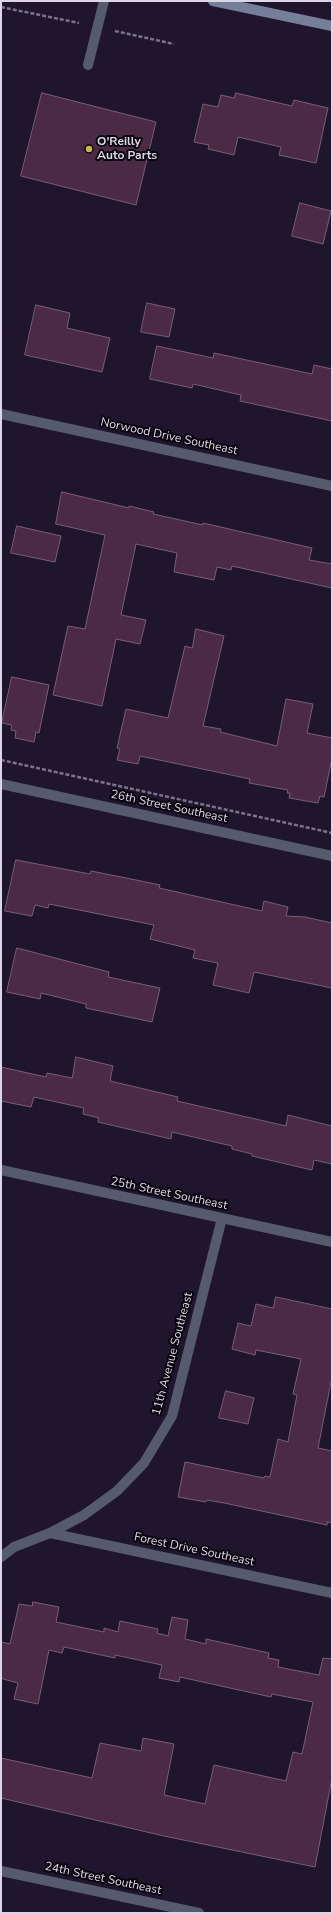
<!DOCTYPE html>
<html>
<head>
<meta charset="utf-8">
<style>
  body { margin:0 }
  #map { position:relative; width:333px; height:1914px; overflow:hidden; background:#1f162e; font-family:"Nunito Sans",sans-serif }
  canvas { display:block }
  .frame { position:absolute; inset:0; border:2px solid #dcd7e8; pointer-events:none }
</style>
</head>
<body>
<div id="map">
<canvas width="333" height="1914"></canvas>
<div class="frame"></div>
</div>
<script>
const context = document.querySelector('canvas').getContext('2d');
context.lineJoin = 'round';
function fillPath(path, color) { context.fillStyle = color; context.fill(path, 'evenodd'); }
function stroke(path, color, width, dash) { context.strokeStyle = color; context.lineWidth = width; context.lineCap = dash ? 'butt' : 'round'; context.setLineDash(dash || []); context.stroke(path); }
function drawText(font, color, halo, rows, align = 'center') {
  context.font = font + ' "Nunito Sans",sans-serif'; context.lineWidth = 4; context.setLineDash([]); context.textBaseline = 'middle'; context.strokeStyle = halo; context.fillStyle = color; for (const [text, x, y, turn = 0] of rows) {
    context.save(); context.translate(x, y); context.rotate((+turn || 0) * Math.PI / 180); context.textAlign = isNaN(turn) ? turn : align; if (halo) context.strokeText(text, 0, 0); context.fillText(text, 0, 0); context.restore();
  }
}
const building = new Path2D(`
  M42,93l114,29 -20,83 -115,-29z
  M236,93l56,13 2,-6 34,8 -12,55 -37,-8 2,-8 -43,-10 -4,18 -26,-6 1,-4 -15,-3 9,-38 15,3 3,-12 13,3z
  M300,203l31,8 -8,33 -31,-8z
  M147,303l28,6 -6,28 -28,-5z
  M36,305l34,8 -3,15 43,10 -8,34 -77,-17z
  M157,346l56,12 1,-5 98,21 2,-9 18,4v52l-92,-20 1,-6 -48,-11 -1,4 -42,-9z
  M62,492l67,16v-2l25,6 -1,2 50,11v-2l109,25 -3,12 23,4v24l-100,-22 -1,4 -14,-3 -3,13 -40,-8 3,-19 -41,-9 -15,71 25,5 -6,24 -24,-5 -14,67 -49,-11 15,-69 17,3 20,-94 -49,-11z
  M17,526l44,10 -6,26 -44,-9z
  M196,629l28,7 -21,90 18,3 -1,3 57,14 9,-47 27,5 -6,29 25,5v20l-8,39 -4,-1 -2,7 -29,-5 1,-5h-3l1,-3 -39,-7 1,-4 -38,-8 -72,-15 -2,8 -21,-4 3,-11 -3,-1 9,-39 42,9 17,-72 7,2z
  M12,677l37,8 -10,48 -3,-1 -2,10 -19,-4 1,-7 -5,-1 1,-5 -10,-2z
  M16,860l74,14 1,-3 45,9 24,5 -1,3 103,23 2,-10 24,6 -2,9 19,1 27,6v65l-78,-16 -5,21 -36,-8 5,-22 -25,-5 2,-8 -45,-11 4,-14 -105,-21 -1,4 -13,-3 -3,11 -27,-5z
  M17,948l92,24 -1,5 52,11 -8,34 -66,-14v-4l-45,-11 -1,6 -33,-7z
  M76,1057l37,9 -3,15 68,16 -1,4 109,25 2,-11 44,11v38l-18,-4 -2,10 -60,-14v-2l-20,-5v-3l-60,-14 -1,7 -73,-17 1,-4 -16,-4 1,-6 -50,-11 -3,10 -30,-6v-34l45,10 1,-4 25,5z
  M276,1297l56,12v68l-14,71 14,3v72l-5,-1v3l-103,-22 -17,-3 -1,2 -28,-5 7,-35 79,16 1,-2 5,1 8,-38 10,3 9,-47 -4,-1 8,-35 -45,-9 -1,5 -23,-6 6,-26 13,3 5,-22 17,4z
  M226,1391l28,7 -6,26 -29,-6z
  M33,1602l26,5 -3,15 48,10v-4l14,4 2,-11 38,8 -1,4 11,3 4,-19 16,3 -3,19 21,5v-5l63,14 -1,5 11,2 -1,7 41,8 4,-17 9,1v119l-17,89 -151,-31 -163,-38v-40l91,20 8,-35 41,8 2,-13 31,6 -10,51 41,9 9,-39 72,16 7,-29 9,2 11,-52 -41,-8 -1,3 -91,-20 -1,5 -20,-4 3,-13 -47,-10v3l-51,-11 -2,6 -13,-3 -11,54 -24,-5 4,-16 -15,-4 -2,-2v-35l9,2 9,-40 13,2z`);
const path = new Path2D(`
  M1,7l78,16
  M115,31l59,13
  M1,760l331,73`);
const lane = new Path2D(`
  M88,65l16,-64`);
const street = new Path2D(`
  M1,414l331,72
  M1,784l331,72
  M1,1170l331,72
  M50,1533l282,60
  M1,1557l13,-10 36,-14 34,-18 33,-24 27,-28 28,-47 50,-198
  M1,1871l198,42`);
const secondary = new Path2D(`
  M213,1l119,25`);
const markers = [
  [89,149,4,"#ceb837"]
];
const poiNames = [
  ["O'Reilly",97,142],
  ["Auto Parts",97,156]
];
const streetNames = [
  ["Norwood Drive Southeast",169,437,12],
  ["26th Street Southeast",169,807,12],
  ["25th Street Southeast",169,1194,12],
  ["11th Avenue Southeast",173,1354,-75],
  ["Forest Drive Southeast",194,1550,12],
  ["24th Street Southeast",103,1879,12]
];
fillPath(building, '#4a2a45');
stroke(building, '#795e74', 1);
stroke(path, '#7b7489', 2.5, [4, 2]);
stroke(lane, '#555b6c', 10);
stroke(street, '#555b6c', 10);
stroke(secondary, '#757f9a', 10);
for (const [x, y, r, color] of markers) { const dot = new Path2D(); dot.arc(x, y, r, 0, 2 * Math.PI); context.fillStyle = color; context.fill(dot); stroke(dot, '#08050e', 1.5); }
drawText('bold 12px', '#dcd7e8', '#08050e', poiNames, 'left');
drawText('12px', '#dcd7e8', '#08050e', streetNames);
</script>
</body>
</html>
